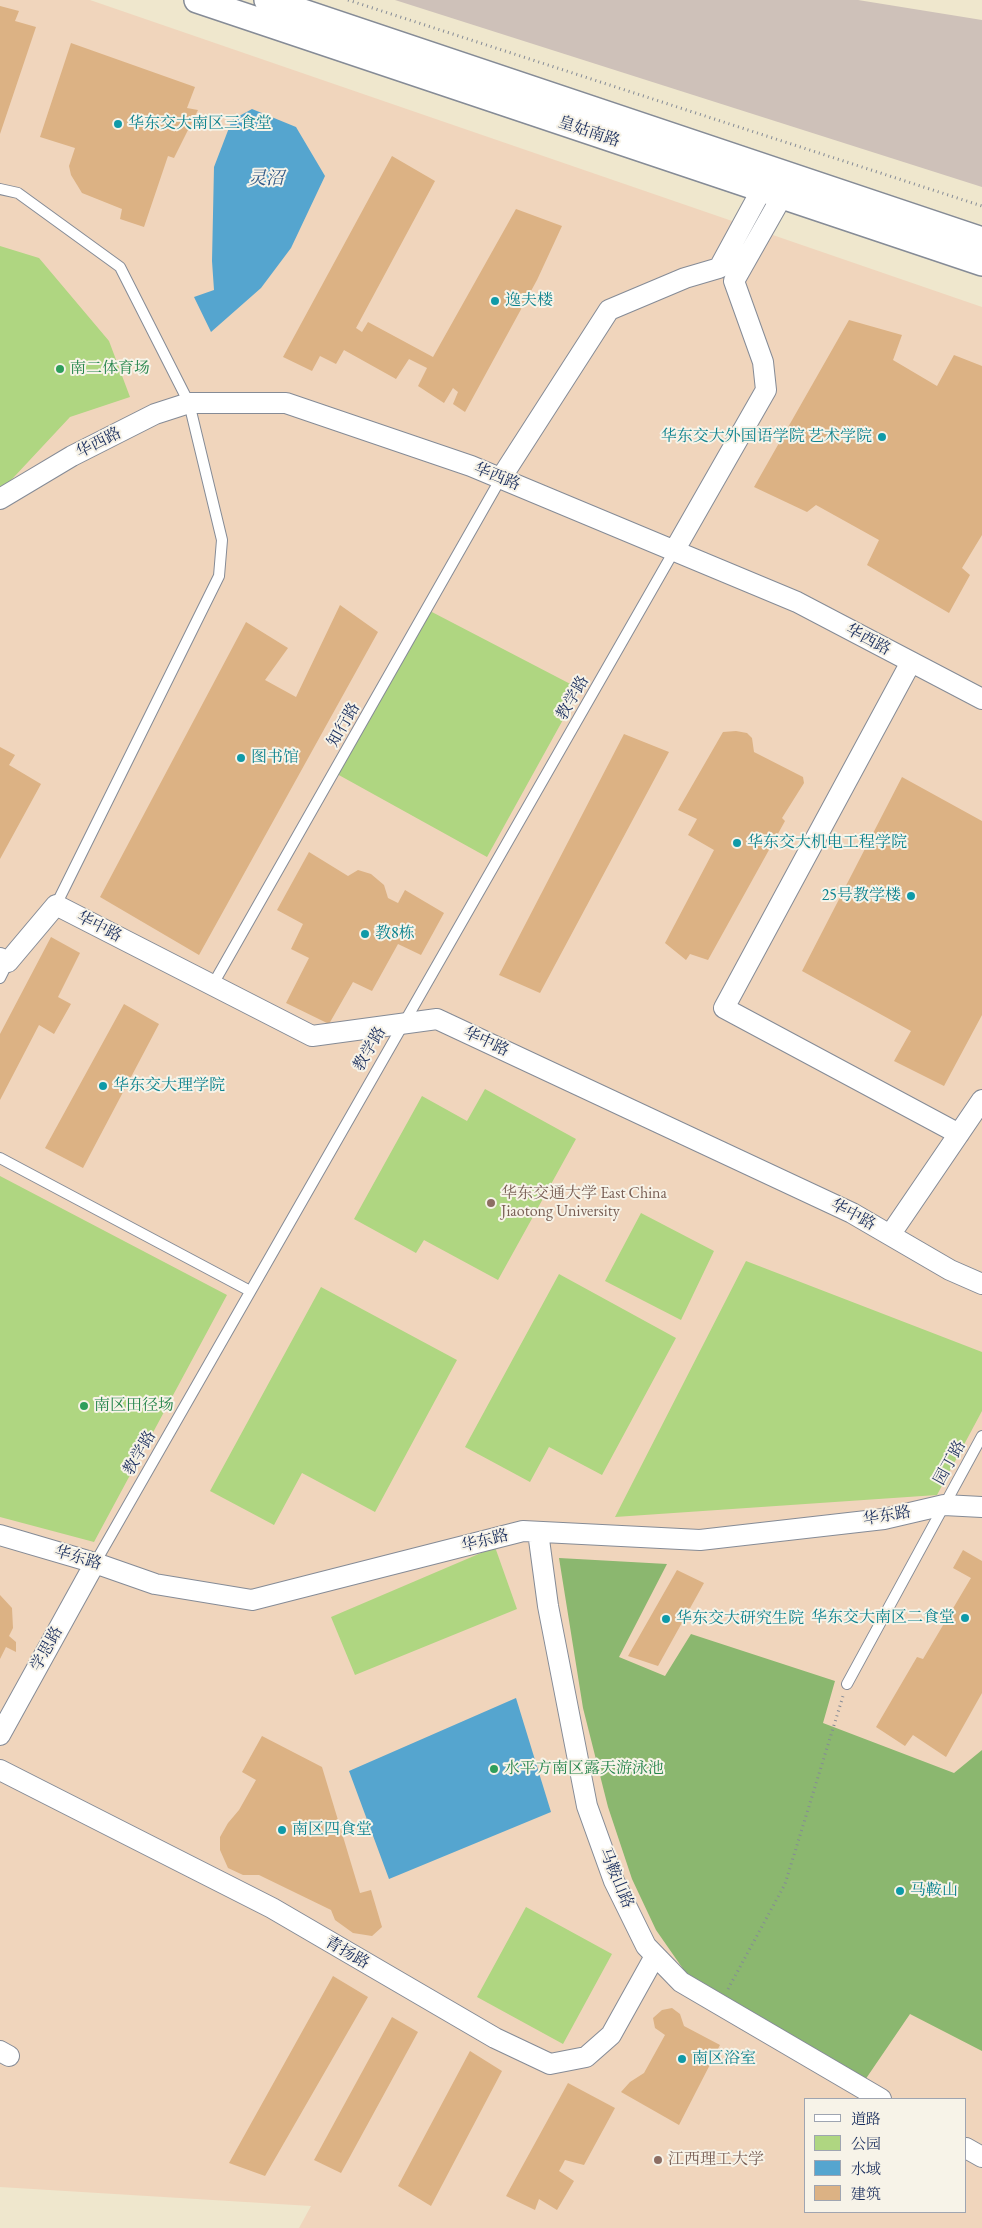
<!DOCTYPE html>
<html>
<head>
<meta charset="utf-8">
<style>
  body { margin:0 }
  #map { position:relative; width:982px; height:2228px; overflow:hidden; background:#efe7cd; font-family:"EB Garamond","Noto Serif SC",serif }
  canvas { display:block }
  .legend { position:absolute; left:804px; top:2098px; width:162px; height:115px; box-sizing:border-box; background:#f7f3e8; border:1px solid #9fa5b1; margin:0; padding:6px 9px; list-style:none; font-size:15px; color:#1b2f5e }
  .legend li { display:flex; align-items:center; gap:10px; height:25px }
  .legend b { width:25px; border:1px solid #9fa5b1 }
</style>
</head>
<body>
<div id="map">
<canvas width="982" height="2228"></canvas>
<ul class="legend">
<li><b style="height:6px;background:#fff"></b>道路</li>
<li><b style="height:14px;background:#afd681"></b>公园</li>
<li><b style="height:14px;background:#55a5cf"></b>水域</li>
<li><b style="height:14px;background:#dcb284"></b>建筑</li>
</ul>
</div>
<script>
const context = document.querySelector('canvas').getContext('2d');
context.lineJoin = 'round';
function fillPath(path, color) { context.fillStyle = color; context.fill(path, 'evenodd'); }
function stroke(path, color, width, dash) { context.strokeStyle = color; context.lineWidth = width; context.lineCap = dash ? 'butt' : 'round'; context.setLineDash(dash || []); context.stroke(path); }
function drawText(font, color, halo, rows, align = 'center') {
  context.font = font + ' "EB Garamond","Noto Serif SC",serif'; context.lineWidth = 4; context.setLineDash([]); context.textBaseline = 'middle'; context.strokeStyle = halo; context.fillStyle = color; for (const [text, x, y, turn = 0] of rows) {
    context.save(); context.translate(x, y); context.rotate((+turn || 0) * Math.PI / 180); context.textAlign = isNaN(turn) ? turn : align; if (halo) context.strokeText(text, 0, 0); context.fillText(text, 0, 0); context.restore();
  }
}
const built = new Path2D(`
  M0,0h90l892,307v1921h-683l12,-22 -311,-19zM806,2099h160v113h-160z`);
const industrial = new Path2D(`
  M395,0h463l124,20v167z`);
const green = new Path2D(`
  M0,246l39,12 70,83 21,56 -60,20 -70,75z
  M430,611l150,78 -93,168 -150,-83z
  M485,1089l91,50 -78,141 -74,-40 -8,13 -62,-34 68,-123 45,25z
  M0,1176l227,119 -133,247 -94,-25z
  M641,1213l73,38 -33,69 -76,-39z
  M746,1261l236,91v59l-45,84 -322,22z
  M559,1274l117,64 -74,137 -53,-28 -19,35 -65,-35z
  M321,1287l136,73 -82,152 -73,-39 -28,52 -64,-34z
  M495,1547l22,62 -162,66 -24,-58z
  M526,1907l86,47 -49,90 -86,-47z`);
const forest = new Path2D(`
  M559,1558l108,6 -48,93 46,19 26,-42 144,47 -12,42 131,50 28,-23v301l-72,-37 -45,66 -177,-104 -32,-46 -24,-51 -24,-72 -25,-99z`);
const water = new Path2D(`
  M252,109l44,18 29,49 -34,72 -30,40 -50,44 -17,-35 20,-7 -2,-29 2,-94 18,-47z
  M516,1698l35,114 -162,67 -40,-108z`);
const building = new Path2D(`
  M0,6l19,5 -4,10 21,6 -36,107z
  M71,43l124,44 -8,21 11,2 -24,48 -6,-2 -24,71 -24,-8 2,-10 -40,-16 -11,-18 -2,-9 6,-18 -35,-11z
  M392,156l43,25 -79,147 6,4 6,-10 65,35 83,-148 46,17 -25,54 -72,132 -12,-8 5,-12 -5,-4 -9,15 -26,-17 9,-18 -18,-9 -13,20 -52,-29 -8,14 -16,-8 -8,15 -29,-14z
  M849,320l53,15 -9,25 44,26 17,-31 28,11v169l-20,33 8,7 -21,38 -82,-48 12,-25 -63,-35 -9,7 -53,-25z
  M340,605l38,27 -179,323 -99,-58 146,-275 42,26 -23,32 31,17z
  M736,731l11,2 5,5 2,14 49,25 1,6 -22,35 3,3 -77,139 -18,-6 -4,6 -21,-17 49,-93 -26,-15 9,-16 -19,-9 45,-78z
  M624,734l45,18 -129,241 -41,-18z
  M0,747l15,8 -6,10 32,19 -41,75z
  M902,777l80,44v194l-38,71 -50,-25 17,-30 -109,-60z
  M309,852l39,24 10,-6 13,4 13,11 4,13 10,5 7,-13 39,23 -23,42 -23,-11 -26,47 -19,-9 -24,42 -43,-21 23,-45 -18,-9 12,-25 -26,-14z
  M51,937l29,16 -22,44 13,7 -17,30 -15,-9 -39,75v-66z
  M124,1004l35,20 -76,144 -38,-20z
  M963,1550l19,11v132l-36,64 -33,-22 -8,11 -29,-19 41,-70 6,2 48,-81 -18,-10z
  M677,1570l27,13 -46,83 -30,-10z
  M0,1595l12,13 1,20 -4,8 7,6v10l-10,-5 -6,12z
  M262,1736l60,31 38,126 11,-3 11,37 -10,9 -19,-3 -18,-13 -4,-10 -72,-35h-16l-15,-7 -8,-18v-13l8,-14 11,-13 17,-30 -14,-8z
  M333,1976l35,21 -103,179 -36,-13z
  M672,2008l8,6 4,12 36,19 -41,80 -58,-33 9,-10 14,-9 21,-38 -10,-7 -2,-10 9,-8z
  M392,2017l26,15 -77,141 -27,-13z
  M470,2051l32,20 -71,135 -33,-20z
  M568,2083l47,25 -31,57 -19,-5 -6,11 15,10 -17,29 -18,-11 -4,11 -29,-14z`);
const path = new Path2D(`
  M348,0l634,206
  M728,1989l57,-105 58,-188`);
const service = new Path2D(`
  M0,189l18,4 102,74 69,136 33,137 -3,36 -163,329
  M0,978l8,-16
  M212,986l289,-508
  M0,1158l250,133
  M95,1563l579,-1012
  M847,1684l135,-248`);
const minor = new Path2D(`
  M501,478l108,-168 76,-32 34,-10 49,-90
  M0,499l72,-43 83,-42 34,-11h97l185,63 326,136 185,97
  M674,551l92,-161 -3,-28 -29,-81 55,-97
  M911,662l-187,346 235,126
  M0,958l8,4 48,-57 256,131 125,-17 415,194 98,57 32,14
  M890,1235l92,-135
  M538,1532l10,74 39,200 27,75 32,65 35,36 200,117
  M0,1535l95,28 60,21 97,16 271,-69 177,9 184,-21 60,-14 38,2
  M0,1735l95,-172
  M0,1770l272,138 223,130 55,26 36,-7 25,-22 44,-79
  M0,2051l9,5
  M966,2148l16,9`);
const tertiary = new Path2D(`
  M197,0l785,263
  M267,0l715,240`);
const markers = [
  [118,124,5,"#0f9aa8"],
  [495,301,5,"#0f9aa8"],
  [60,369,5,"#2e9e5b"],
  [882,437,5,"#0f9aa8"],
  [241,758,5,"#0f9aa8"],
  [737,843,5,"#0f9aa8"],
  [911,896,5,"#0f9aa8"],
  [365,934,5,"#0f9aa8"],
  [103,1086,5,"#0f9aa8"],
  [491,1203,5,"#8d6e63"],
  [84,1406,5,"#2e9e5b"],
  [965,1618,5,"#0f9aa8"],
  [666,1619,5,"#0f9aa8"],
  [494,1769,5,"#2e9e5b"],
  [282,1830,5,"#0f9aa8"],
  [900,1891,5,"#0f9aa8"],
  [682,2059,5,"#0f9aa8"],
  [658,2160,5,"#8d6e63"]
];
const cultureNames = [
  ["华东交大南区三食堂",128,124],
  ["逸夫楼",505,301],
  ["华东交大外国语学院 艺术学院",872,437,"right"],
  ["图书馆",251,758],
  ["华东交大机电工程学院",747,843],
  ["25号教学楼",901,896,"right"],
  ["教8栋",375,934],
  ["华东交大理学院",113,1086],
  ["华东交大南区二食堂",955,1618,"right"],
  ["华东交大研究生院",676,1619],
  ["南区四食堂",292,1830],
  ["马鞍山",910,1891],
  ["南区浴室",692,2059]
];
const streetNames = [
  ["皇姑南路",589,132,19],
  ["华西路",99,443,-27],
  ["华西路",497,477,22],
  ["华西路",868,640,28],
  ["教学路",573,698,-60],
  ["知行路",344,725,-60],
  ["华中路",99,927,27],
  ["华中路",486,1042,25],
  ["教学路",370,1049,-60],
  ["华中路",853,1215,28],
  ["教学路",140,1453,-60],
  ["园丁路",950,1463,-61],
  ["华东路",887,1516,-10],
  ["华东路",485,1541,-14],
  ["华东路",78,1558,17],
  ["学思路",47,1649,-61],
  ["马鞍山路",616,1878,67],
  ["青扬路",347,1953,30]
];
const leisureNames = [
  ["南二体育场",70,369],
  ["南区田径场",94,1406],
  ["水平方南区露天游泳池",504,1769]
];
const educationNames = [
  ["华东交通大学 East China",501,1194],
  ["Jiaotong University",501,1212],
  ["江西理工大学",668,2160]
];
const waterNames = [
  ["灵沼",266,179]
];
fillPath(built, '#f0d5bc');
fillPath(industrial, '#cec1b9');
fillPath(green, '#afd681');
fillPath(forest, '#8bb76f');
fillPath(water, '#55a5cf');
fillPath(building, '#dcb284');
stroke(service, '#858b96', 12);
stroke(minor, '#858b96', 22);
stroke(tertiary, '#858b96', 28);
stroke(path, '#858b96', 3, [1, 4]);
stroke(service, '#fff', 10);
stroke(minor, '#fff', 20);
stroke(tertiary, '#fff', 25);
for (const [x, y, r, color] of markers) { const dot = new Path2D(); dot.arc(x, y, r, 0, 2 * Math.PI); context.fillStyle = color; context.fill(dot); stroke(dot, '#f7f3e8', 2); }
drawText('16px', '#0d838f', '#f7f3e8', cultureNames, 'left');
drawText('16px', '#1b2f5e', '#f7f3e8', streetNames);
drawText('16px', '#27864d', '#f7f3e8', leisureNames, 'left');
drawText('16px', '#785e54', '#f7f3e8', educationNames, 'left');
drawText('italic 18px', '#2f5886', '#f7f3e8', waterNames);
</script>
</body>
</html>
